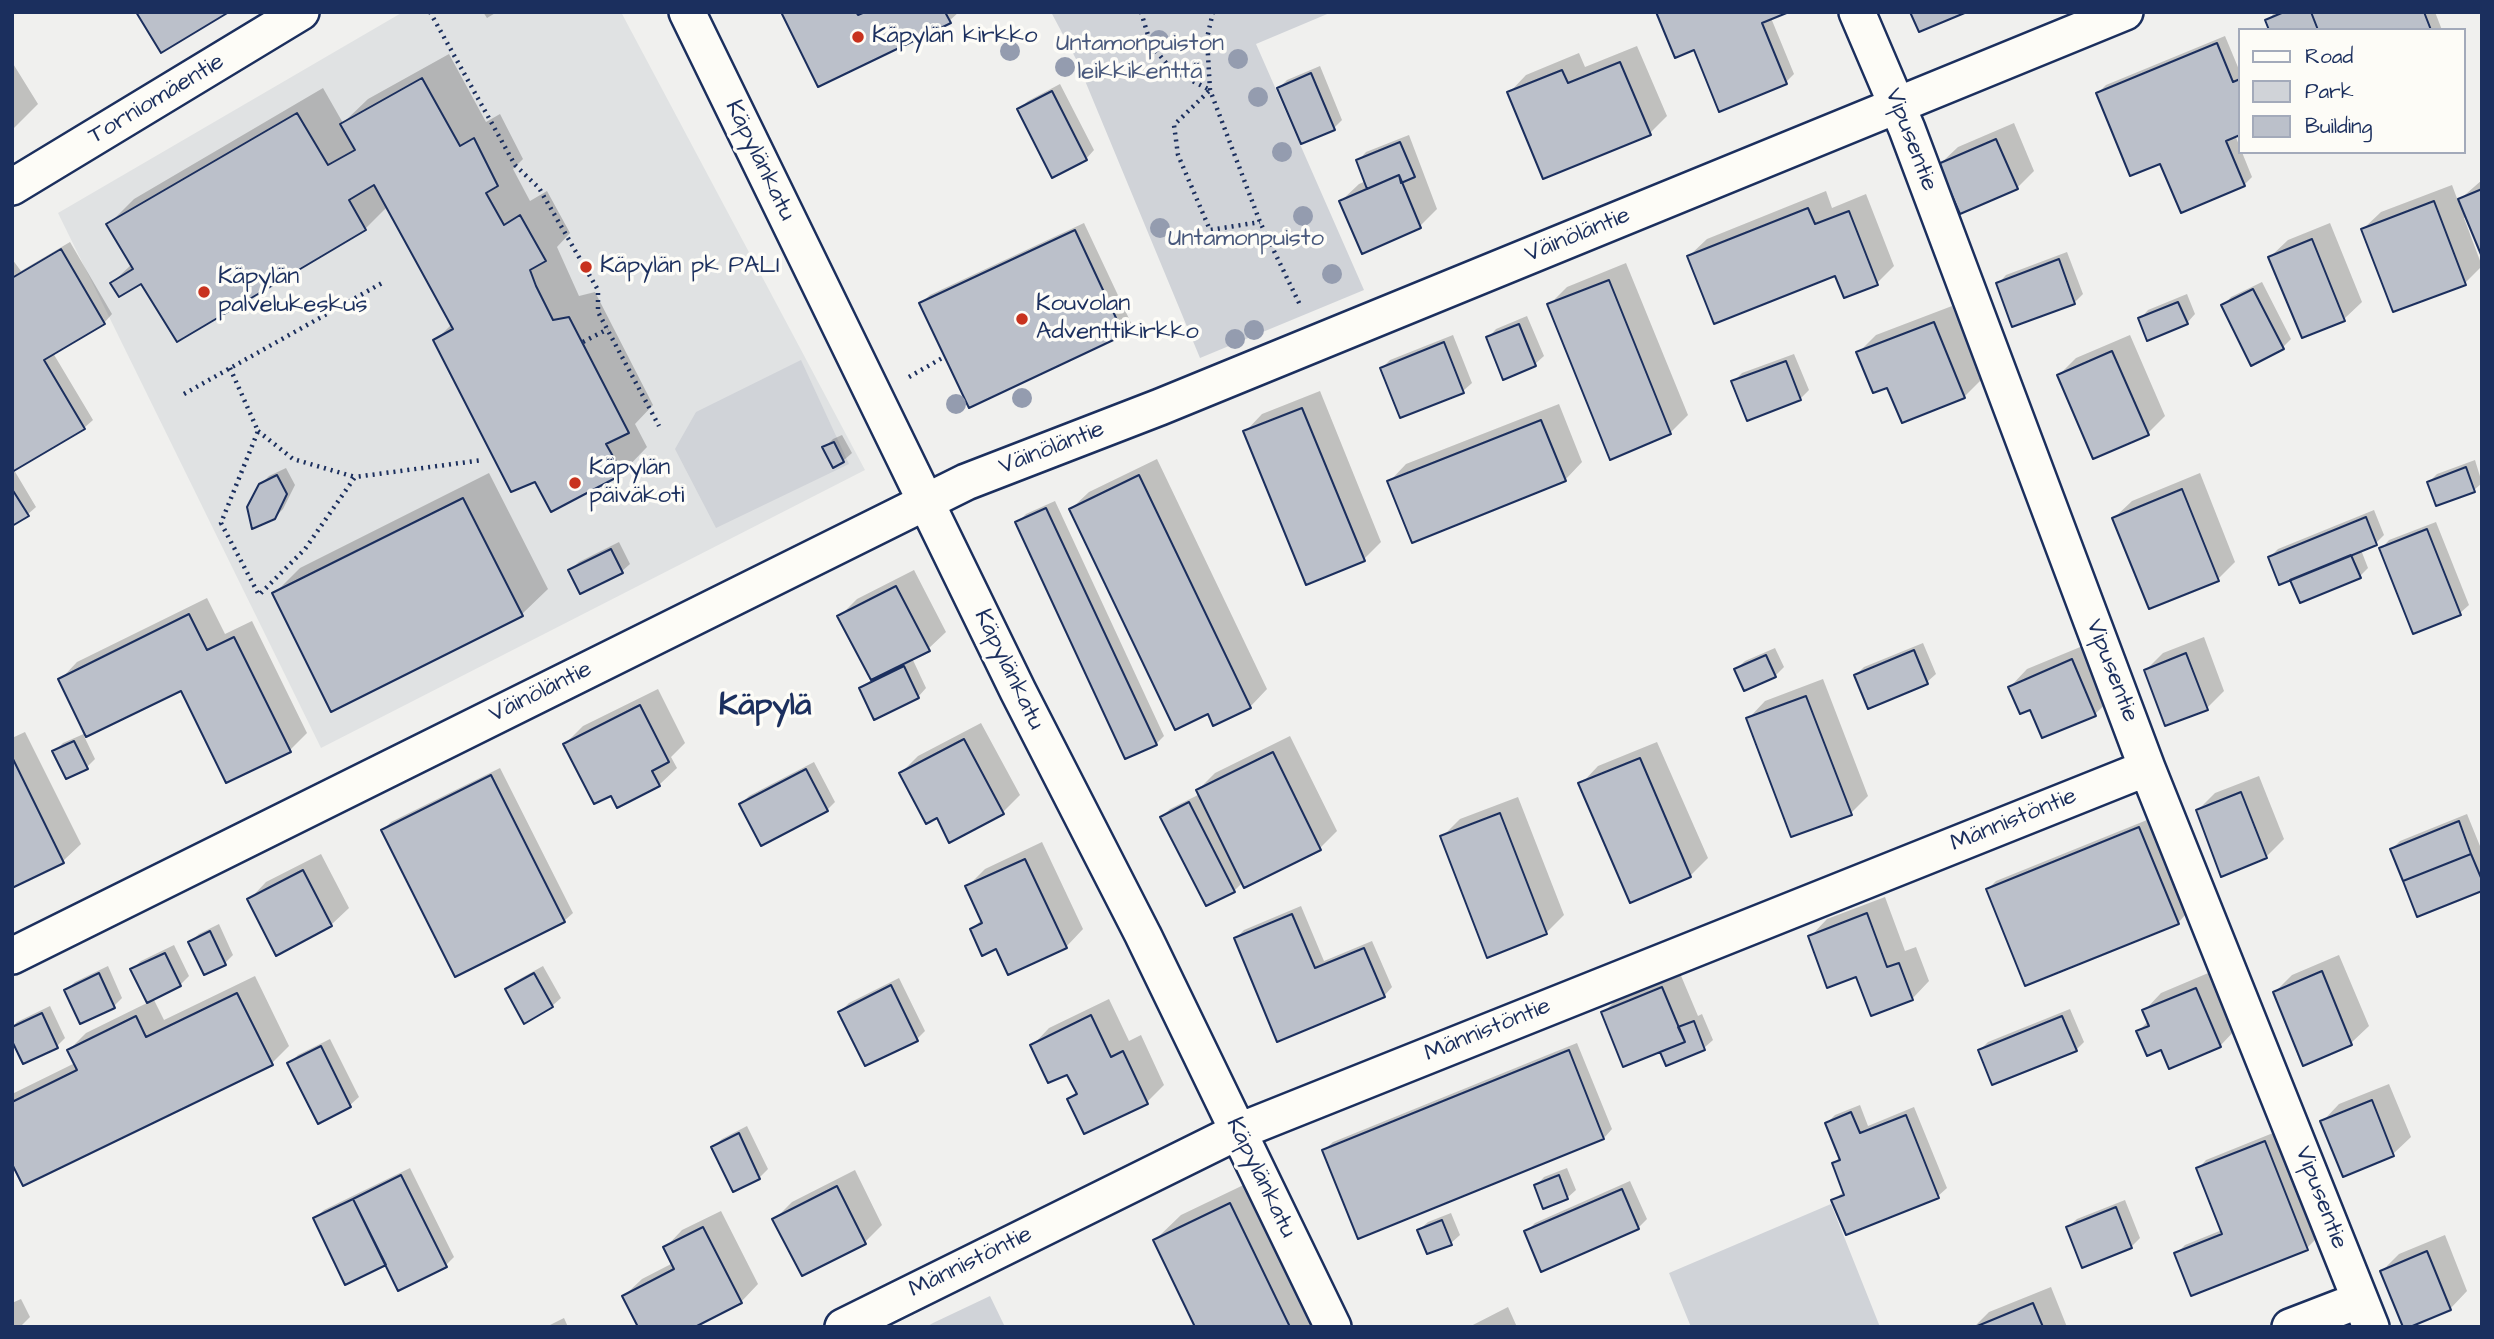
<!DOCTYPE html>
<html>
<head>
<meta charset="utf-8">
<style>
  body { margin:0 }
  #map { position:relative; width:2494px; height:1339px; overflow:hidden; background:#f0f0ee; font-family:"Architects Daughter",sans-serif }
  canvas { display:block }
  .frame { position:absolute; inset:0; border:14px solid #1b2f5e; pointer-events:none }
  .legend { position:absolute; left:2238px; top:28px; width:228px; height:126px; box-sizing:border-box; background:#fdfcf7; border:2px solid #a3aaba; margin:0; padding:9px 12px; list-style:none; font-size:21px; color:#1b2f5e }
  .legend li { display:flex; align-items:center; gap:14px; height:35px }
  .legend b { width:35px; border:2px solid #a3aaba }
</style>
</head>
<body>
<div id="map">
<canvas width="2494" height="1339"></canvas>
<div class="frame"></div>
<ul class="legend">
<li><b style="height:9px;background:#fdfcf7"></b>Road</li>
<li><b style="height:19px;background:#d0d3d8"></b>Park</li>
<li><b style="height:19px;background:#bbc0ca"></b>Building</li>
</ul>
</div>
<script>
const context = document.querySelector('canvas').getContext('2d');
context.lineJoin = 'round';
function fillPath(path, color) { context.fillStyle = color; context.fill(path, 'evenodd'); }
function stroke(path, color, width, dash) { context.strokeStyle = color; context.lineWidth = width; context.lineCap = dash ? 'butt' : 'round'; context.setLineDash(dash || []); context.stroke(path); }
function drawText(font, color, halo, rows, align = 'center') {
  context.font = font + ' "Architects Daughter",sans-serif'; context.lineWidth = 7; context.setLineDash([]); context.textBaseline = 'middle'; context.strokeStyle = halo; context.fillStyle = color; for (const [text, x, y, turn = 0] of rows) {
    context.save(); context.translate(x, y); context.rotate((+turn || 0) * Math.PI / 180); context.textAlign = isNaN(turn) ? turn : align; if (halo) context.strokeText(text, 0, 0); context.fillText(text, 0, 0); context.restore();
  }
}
const built = new Path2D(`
  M403,12h218l244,458 -544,278 -263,-535z`);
const green = new Path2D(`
  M1051,12h281l-76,32 108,246 -164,68 -124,-299z
  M801,360l48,104 -133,64 -41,-79 21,-37z
  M1831,1204l49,123h-189l-22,-54z
  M990,1296l15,31h-79l7,-4z`);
const shadow = new Path2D(`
  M483,12h14l-10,6z
  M783,12h176l-10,9z
  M2275,12h160l7,18h-171l-4,-9z
  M1771,18l23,56 -8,8 -91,-34z
  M2225,36l15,36v61l-5,2 17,42 -8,8 -146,-92 8,-8z
  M1637,46l30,70 -17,17 -141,-40 17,-18 53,-22 6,14z
  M449,54l37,68 14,-8 23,45 -10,10 17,32 17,-10 23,42 -13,14 22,49 16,-4 58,113 -18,19 12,23 -25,26 -87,7 -100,-139 17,-17 -64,-118 -23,23 -188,111 -35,-59 -30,2 20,-19 -23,-40 25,-25 189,-111 20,35 25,-24z
  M12,62l26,42 -26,26z
  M1320,66l22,54 -8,8 -55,-40 8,-8z
  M1060,84l34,66 -8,9 -67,-50 9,-8z
  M2014,123l20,48 -17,17 -77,-24 18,-17z
  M1409,135l28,74 -17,17 -79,-25 18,-17 7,-3 -8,-20 8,-9z
  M2482,180v73l-15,-37 -3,2 18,48 -17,17 -102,-54 18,-17 71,-27 6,16z
  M1826,191l6,17 34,-14 28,72 -17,17 -41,-10 -147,-17 18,-17z
  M1084,223l48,102 -9,9 -153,71 -49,-102 9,-8z
  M2330,223l32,79 -18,17 -74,-62 18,-17z
  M70,242l42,72 -8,9 -51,30 40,67 -9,8 -70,42 22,37 -9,8 -15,9v-265l9,12z
  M2067,252l16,42 -8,8 -61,23 -16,-41 8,-9z
  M1626,263l62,152 -18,18 -121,-128 18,-18z
  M2262,282l29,57 -9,9 -59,-42 8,-9z
  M2187,294l8,20 -8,9 -47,-4 8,-9z
  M1952,306l30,73 -18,18 -76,-11 -30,-33 18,-18z
  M1527,316l17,40 -9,8 -47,-26 8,-9z
  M1453,335l19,48 -9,8 -62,25 -19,-48 8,-8z
  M2130,335l35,81 -17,17 -89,-58 17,-17z
  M1794,354l15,36 -9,9 -67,-17 9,-9z
  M1320,391l61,151 -17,17 -119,-127 17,-18z
  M1559,404l23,58 -17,18 -176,2 17,-18z
  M842,435l10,18 -9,8 -19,-13 9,-9z
  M1157,459l110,230 -17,18 -41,4 -138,-202 18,-17z
  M2475,460l7,23 -8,7 -45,-8 8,-8z
  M286,468l9,17 -12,24 -9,9 -14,-33 9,-9z
  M489,473l59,116 -26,25 -248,-20 26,-26z
  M2200,473l35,89 -17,17 -104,-61 18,-17z
  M1055,501l109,235 -8,8 -139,-221 9,-9z
  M2374,510l10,25 -8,8 -15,7 7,18 -8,8 -69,2 -21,-21 8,-8z
  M2436,522l33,83 -9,8 -46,19 -33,-83 8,-9z
  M619,542l11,22 -9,8 -51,-2 9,-8z
  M914,570l32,62 -18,17 -16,9 14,30 -8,9 -57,-8 11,-10 -32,-63 17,-17z
  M207,598l18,36 27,-13 55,112 -17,17 -108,-62 -98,48 11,23 -8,8 -33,-15 9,-9 23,-10 -26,-53 17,-18z
  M2204,637l20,54 -17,17 -61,-38 17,-17z
  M1923,643l13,31 -9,8 -58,24 -13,-31 8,-8z
  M2090,643l23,54 -18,17 -85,-27 17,-18z
  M1775,648l9,19 -9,9 -39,-7 9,-8z
  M1823,679l45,117 -17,17 -103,-94 17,-18z
  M658,689l27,54 -14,14 6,11 -18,17 -48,8 -46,-49 18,-18z
  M981,723l39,72 -17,17 -66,3 -36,-42 17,-17z
  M25,732l56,112 -18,17 -51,25v-148z
  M1290,736l47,95 -17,17 -77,34 -9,9 -72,-74 8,-8 30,-15 -2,-4 17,-17z
  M1657,742l51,116 -18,18 -109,-92 17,-18z
  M814,762l21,40 -8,8 -86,-6 8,-8z
  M500,768l73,145 -9,8 -181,-91 8,-8z
  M2259,776l25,63 -18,18 -68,-47 17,-17z
  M1518,797l46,118 -18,18 -104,-96 18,-18z
  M2467,814l15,37v38l-90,-40 8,-8z
  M2147,820l39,94 -8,9 -190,-34 8,-8z
  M1042,842l41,87 -17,18 -69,-1 -25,-17 10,-10 -14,-33 17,-17z
  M321,854l28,54 -18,17 -82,-25 17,-18z
  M1885,897l20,54 11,-4 13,34 -17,18 -55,-24 -47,-38 17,-18z
  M1301,906l23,55 48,-20 20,46 -8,9 -148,-58 8,-8z
  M219,924l14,31 -8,8 -35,-21 9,-8z
  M174,945l15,31 -9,9 -27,13 11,22 91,-44 34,70 -17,17 -260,97v-66l63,-31 -6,-13 17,-17 63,-31 -17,-33 9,-8z
  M2339,955l30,71 -18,17 -76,-51 17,-17z
  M108,966l14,32 -8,8 -48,-16 9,-8z
  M543,966l18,32 -9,8 -45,-17 9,-8z
  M1679,971l19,45 4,-2 11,26 -9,8 -37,16 -5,-11 -59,-40 18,-18z
  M2213,971l24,57 -17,18 -58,2 -24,-16 10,-11 -4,-10 17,-18z
  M899,978l26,53 -8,8 -77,-27 9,-9z
  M1109,999l20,42 12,-6 23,50 -17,17 -78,-3 8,-8 -9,-19 -36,-26 17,-18z
  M50,1006l15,32 -8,8 -45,-9v-10l5,-5z
  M2070,1009l14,33 -8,8h-96l8,-8z
  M330,1039l29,58 -9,8 -32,16 -28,-58 8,-8z
  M1577,1043l35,86 -8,9 -280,12 9,-8z
  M2389,1084l22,53 -18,17 -71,-32 17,-18z
  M1860,1105l8,21 46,-19 33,81 -9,8 -105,4 12,-9 -11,-28 6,-6 -13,-34 8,-8z
  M747,1126l21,43 -9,9 -46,-31 9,-8z
  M2273,1133l42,107 -8,8 -131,6 9,-9 37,-15 -24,-61 8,-9z
  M410,1168l44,89 -8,8 -60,-2 -71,-45 9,-8z
  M1567,1168l9,22 -9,8 -31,-12 8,-9z
  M855,1170l27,55 -17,17 -90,-23 17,-17z
  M1256,1179l72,148h-131l-42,-87 26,-25z
  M1630,1181l17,38 -9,9 -112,4 9,-9z
  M2125,1200l15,38 -9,9 -63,-20 9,-8z
  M721,1211l37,73 -17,18 -117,-6 18,-17 31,-16 -8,-15 17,-18z
  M1451,1213l9,22 -9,8 -32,-13 9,-8z
  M2445,1235l22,56 -17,18 -68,-38 17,-17z
  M2051,1287l16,40h-93l15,-15z
  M21,1299l9,18 -8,8 -10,2v-24z
  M1508,1307l9,20h-48z
  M564,1318l4,9h-22z`);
const building = new Path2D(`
  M136,12h93l-68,41z
  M781,12h75l2,3 7,-3h80l6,11 -133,64z
  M1656,12h133l-27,11 25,61 -68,28 -25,-62 -19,8z
  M1910,12h57l-48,20z
  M2284,12h27l7,18h-49l-4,-10z
  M2311,12h113l7,18h-113z
  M2217,43l16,39 7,-3v56l-14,6 19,45 -64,27 -21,-49 -30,12 -34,-83z
  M1620,62l31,73 -108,44 -36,-87 55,-22 6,13z
  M1311,73l24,57 -34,14 -24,-56z
  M422,78l38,68 14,-8 24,48 -12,7 18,32 16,-10 26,46 -16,9 6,16 17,34 16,-3 60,116 -23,11 17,30 -72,38 -16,-30 -24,10 -78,-152 20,-11 -79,-144 -25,15 17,30 -189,112 -36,-58 -22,13 -9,-14 23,-14 -27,-45 191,-111 31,52 27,-15 -15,-26z
  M1052,91l35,69 -35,18 -35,-69z
  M1996,139l22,50 -58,25 -22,-50z
  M1400,142l15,35 -14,6 -2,-8 -32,14 -11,-29z
  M1399,175l22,53 -59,26 -23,-53z
  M2482,189v68l-24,-58z
  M2434,201l32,84 -73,27 -32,-83z
  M1808,208l7,16 34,-13 29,74 -34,13 -9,-22 -121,48 -27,-68z
  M1075,230l49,105 -155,73 -50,-105z
  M2312,239l33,82 -43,17 -34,-81z
  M61,249l44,75 -61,36 41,69 -73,43v-194z
  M2059,259l16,45 -63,23 -16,-44z
  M1609,280l62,154 -61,26 -63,-156z
  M2253,289l31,60 -33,17 -30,-61z
  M2178,302l10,22 -41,17 -9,-23z
  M1934,322l31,76 -63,25 -15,-35 -14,5 -17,-41z
  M1519,324l17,42 -33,14 -17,-43z
  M1444,342l20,51 -64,25 -20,-50z
  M2112,351l37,84 -56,24 -36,-84z
  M1786,361l15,39 -54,21 -16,-40z
  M1302,408l63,153 -59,24 -63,-154z
  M1541,420l25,61 -154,62 -25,-62z
  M834,442l10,20 -11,6 -11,-21z
  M2466,467l9,25 -39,14 -9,-24z
  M277,475l10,19 -12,25 -23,10 -5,-22 12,-23z
  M1139,475l112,233 -38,18 -5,-12 -33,16 -106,-221z
  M12,489l17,27 -17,10z
  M2182,489l37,92 -70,28 -37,-91z
  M463,498l60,118 -192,96 -59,-119z
  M1046,508l111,237 -32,14 -110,-237z
  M2366,517l11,28 -98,40 -11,-28z
  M2427,529l34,86 -48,19 -34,-86z
  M611,549l12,24 -43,21 -12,-24z
  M2351,555l10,23 -61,25 -10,-23z
  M896,586l34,65 -59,29 -34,-64z
  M189,614l18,36 27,-13 57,115 -65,31 -45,-92 -95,46 -28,-58z
  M1914,650l14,34 -60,25 -14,-34z
  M2186,653l22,57 -43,16 -21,-56z
  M1766,655l10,22 -32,14 -10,-22z
  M2072,659l24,57 -54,22 -12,-28 -10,4 -12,-27z
  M904,666l15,32 -45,22 -15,-32z
  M1806,696l46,119 -61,22 -45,-119z
  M640,705l29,57 -17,9 8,15 -43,22 -6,-12 -17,8 -31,-60z
  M964,739l40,75 -55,29 -12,-25 -11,6 -27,-51z
  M74,741l14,28 -22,10 -14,-28z
  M1273,752l48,98 -77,38 -48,-98z
  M12,757l52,106 -52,25z
  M1640,758l51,119 -61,26 -52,-120z
  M806,769l22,42 -67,35 -22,-42z
  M491,775l74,147 -110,55 -74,-147z
  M2241,792l26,66 -46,19 -25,-67z
  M1189,802l46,90 -29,14 -46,-89z
  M1500,813l47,121 -60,24 -47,-122z
  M2459,821l12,33 -68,27 -13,-32z
  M2139,827l40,97 -154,62 -39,-97z
  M2471,854l11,26v11l-65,26 -14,-36z
  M1025,859l42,89 -59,27 -12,-26 -14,7 -12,-27 12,-6 -17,-37z
  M303,870l29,56 -56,30 -29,-57z
  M1867,913l20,54 12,-4 14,37 -42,16 -15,-39 -29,11 -19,-52z
  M1292,914l23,54 49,-20 21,49 -108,45 -43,-104z
  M210,931l16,34 -22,10 -16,-33z
  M165,953l16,33 -34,17 -17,-34z
  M2322,971l30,74 -49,21 -30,-74z
  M99,973l16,35 -35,16 -16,-34z
  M534,973l19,34 -29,17 -19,-35z
  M891,985l27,56 -53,25 -27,-54z
  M1662,987l23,55 -62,25 -22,-55z
  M2196,988l25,59 -52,22 -8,-19 -14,6 -11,-25 13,-5 -7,-16z
  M237,993l36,72 -250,121 -11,-22v-62l65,-32 -10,-20 69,-34 10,21z
  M42,1013l16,35 -35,16 -11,-23v-14z
  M1091,1015l20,42 12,-6 25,53 -64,30 -17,-35 10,-5 -10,-19 -19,8 -18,-38z
  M2062,1016l15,35 -85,34 -14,-35z
  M1694,1021l11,29 -39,16 -6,-14 25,-10 -7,-15z
  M321,1046l30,61 -33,17 -31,-61z
  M1569,1050l35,89 -246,100 -36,-89z
  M2372,1100l22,56 -51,21 -23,-56z
  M1851,1112l9,21 46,-18 33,83 -93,37 -15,-35 13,-5 -12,-32 8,-3 -15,-37z
  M739,1133l21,46 -27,13 -22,-45z
  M2265,1141l43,109 -117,46 -17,-43 48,-19 -26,-66z
  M401,1175l46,92 -49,24 -45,-92z
  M1559,1175l9,24 -25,10 -9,-24z
  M837,1186l29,58 -64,32 -30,-57z
  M1622,1189l17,40 -98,43 -17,-41z
  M353,1199l33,66 -41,20 -32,-67z
  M1230,1203l60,124h-95l-42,-87z
  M2116,1207l16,41 -50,20 -16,-41z
  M1442,1220l10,25 -25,9 -10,-24z
  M703,1227l39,76 -47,24h-57l-16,-31 52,-27 -11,-22z
  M2427,1251l24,59 -41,17h-7l-23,-56z
  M2033,1303l10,24h-68z`);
const path = new Path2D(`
  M430,12l85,153 24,23 59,102v22l61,114
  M1141,12l10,33 22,26 37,19 -36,35 4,30 32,75 50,-8
  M1213,12l-6,26 3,52 50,132 41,85
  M583,342l25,-13
  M230,368l28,63 -37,92 38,72 46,-46 50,-72 128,-17
  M909,377l35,-20
  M184,394l198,-111
  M258,431l35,28 62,18`);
const minor = new Path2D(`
  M687,12l331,679 125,244 190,392
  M1857,12l50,117 240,639 224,559
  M12,187l289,-175
  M12,956l954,-474 194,-75 965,-395
  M843,1327l394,-195 910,-364
  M2290,1327l70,-27`);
const trees = [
  [1159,40],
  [1010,51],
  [1238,59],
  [1065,67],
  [1258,97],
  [1282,152],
  [1303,216],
  [1160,228],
  [1332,274],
  [1254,330],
  [1235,339],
  [1022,398],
  [956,404]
];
const markers = [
  [858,37,7,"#c8321e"],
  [586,267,7,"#c8321e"],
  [204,292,7,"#c8321e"],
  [1022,319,7,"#c8321e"],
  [575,483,7,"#c8321e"]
];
const poiNames = [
  ["Käpylän kirkko",872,37],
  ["Käpylän pk PALI",600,267],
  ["Käpylän",218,278],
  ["palvelukeskus",218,306],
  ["Kouvolan",1036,305],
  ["Adventtikirkko",1036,333],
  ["Käpylän",589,469],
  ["päiväkoti",589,497]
];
const parkNames = [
  ["Untamonpuiston",1140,45],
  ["leikkikenttä",1140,73],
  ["Untamonpuisto",1246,240]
];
const streetNames = [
  ["Torniomäentie",157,100,-31],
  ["Vipusentie",1910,140,69],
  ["Käpylänkatu",759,161,64],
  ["Väinöläntie",1578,236,-22],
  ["Väinöläntie",1052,449,-21],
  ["Käpylänkatu",1008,670,64],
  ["Vipusentie",2111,671,69],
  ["Väinöläntie",541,693,-26],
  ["Männistöntie",2014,821,-22],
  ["Männistöntie",1488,1031,-22],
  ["Käpylänkatu",1260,1178,64],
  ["Vipusentie",2320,1198,69],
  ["Männistöntie",971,1263,-26]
];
const districtNames = [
  ["Käpylä",765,707]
];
fillPath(built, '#e0e2e3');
fillPath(green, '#d0d3d8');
fillPath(shadow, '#0003');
fillPath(building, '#bbc0ca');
stroke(building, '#1b2f5e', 2);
stroke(minor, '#1b2f5e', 40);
stroke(path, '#1b2f5e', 4.5, [2, 5]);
stroke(minor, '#fdfcf7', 35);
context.fillStyle = '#949caf';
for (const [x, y] of trees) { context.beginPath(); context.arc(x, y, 10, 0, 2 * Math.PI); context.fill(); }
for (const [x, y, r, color] of markers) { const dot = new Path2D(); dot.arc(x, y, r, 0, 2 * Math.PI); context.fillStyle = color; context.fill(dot); stroke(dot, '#fdfcf7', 2.5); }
drawText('24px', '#1b2f5e', '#fdfcf7', poiNames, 'left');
drawText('24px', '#48587c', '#fdfcf7', parkNames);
drawText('24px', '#1b2f5e', '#fdfcf7', streetNames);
drawText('bold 32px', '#1b2f5e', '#fdfcf7', districtNames);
</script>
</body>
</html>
